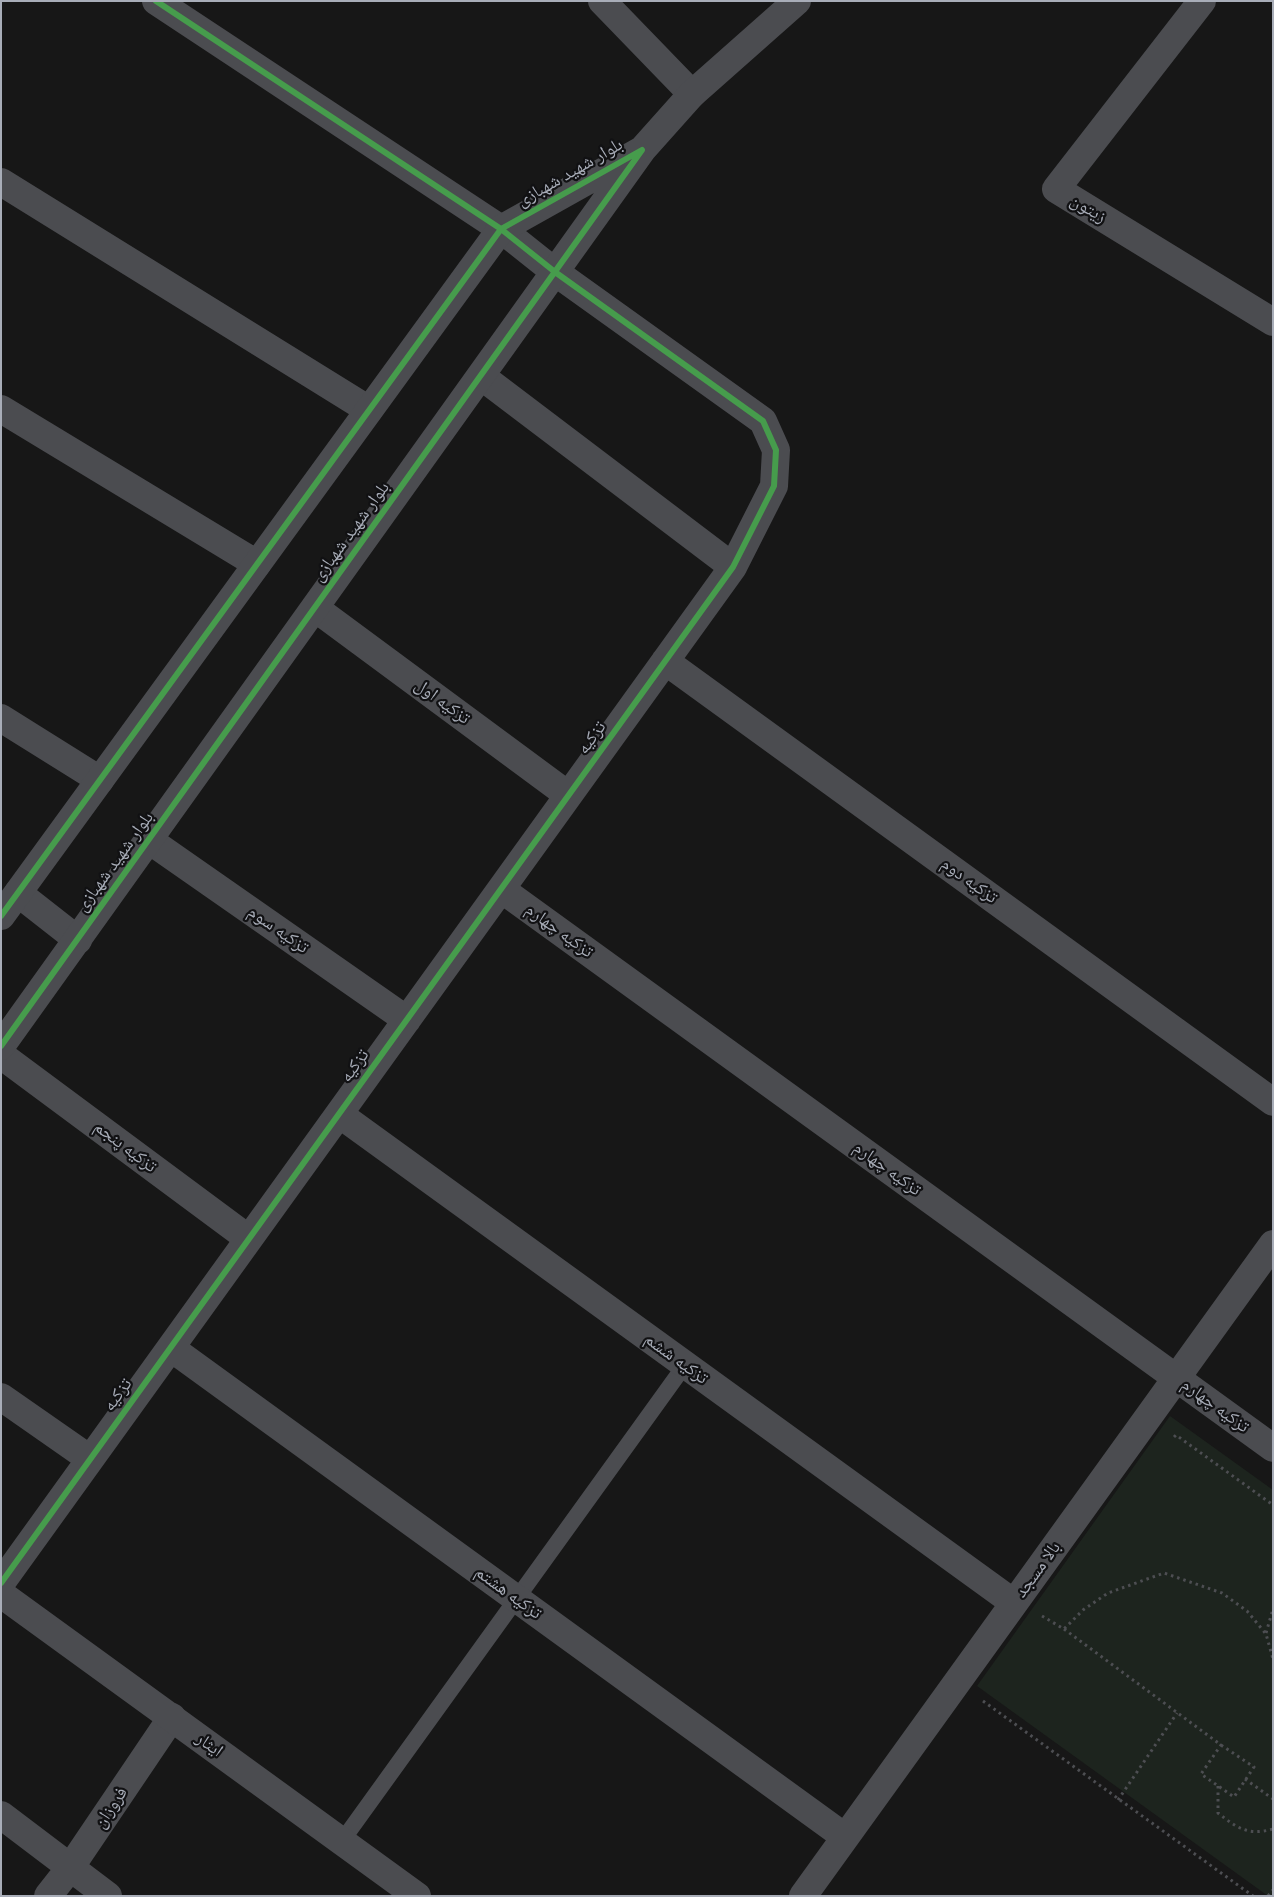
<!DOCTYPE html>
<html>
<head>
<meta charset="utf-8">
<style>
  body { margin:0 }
  #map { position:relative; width:1274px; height:1897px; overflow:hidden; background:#171717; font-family:"Space Grotesk",sans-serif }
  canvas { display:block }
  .frame { position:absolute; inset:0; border:2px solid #a8adb8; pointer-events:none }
</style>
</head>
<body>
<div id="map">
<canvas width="1274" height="1897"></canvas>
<div class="frame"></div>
</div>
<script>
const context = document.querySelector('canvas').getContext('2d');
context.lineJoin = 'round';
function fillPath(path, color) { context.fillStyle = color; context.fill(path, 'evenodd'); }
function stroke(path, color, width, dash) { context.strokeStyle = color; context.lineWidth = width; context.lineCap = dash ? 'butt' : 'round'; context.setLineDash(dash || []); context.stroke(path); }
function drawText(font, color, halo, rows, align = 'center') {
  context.font = font + ' "Space Grotesk","Noto Naskh Arabic",sans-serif'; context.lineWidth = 4.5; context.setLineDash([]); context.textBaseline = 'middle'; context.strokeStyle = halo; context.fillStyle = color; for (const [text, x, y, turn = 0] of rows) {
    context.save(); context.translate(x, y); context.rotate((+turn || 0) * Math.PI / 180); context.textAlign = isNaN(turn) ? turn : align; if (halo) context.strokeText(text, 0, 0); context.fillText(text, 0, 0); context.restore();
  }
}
const green = new Path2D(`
  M1170,1416l103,74v406h-5l-291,-210z`);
const path = new Path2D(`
  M1174,1437l2,-2 97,70
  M1042,1616l22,13 19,-19 25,-17 56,-20 58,20 25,18 19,23 7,25
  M1064,1629l157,116
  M1266,1633l7,-24
  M983,1701l270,195
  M1221,1745l33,22 -20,30 -33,-23z
  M1245,1779l28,20
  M1218,1786v27c19,15 30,23 55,16
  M1118,1800l59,-87
  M1268,1896l5,-6`);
const service = new Path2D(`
  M342,1841l343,-476`);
const minor = new Path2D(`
  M602,1l90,93
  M1202,1l-146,188 217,133
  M1,182l368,228
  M481,376l252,191
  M1,409l256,155
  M315,608l253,187
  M665,661l608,441
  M1,718l99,62
  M149,840l258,180
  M501,889l772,559
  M18,893l60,47
  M1,1055l248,184
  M339,1114l675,489
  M171,1348l674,489
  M1,1397l89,62
  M1,1583l732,-1016 41,-81 2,-36 -13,-29 -208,-149 -54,-43 -345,-228
  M1,1815l107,81
  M48,1896l22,-28 102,-151
  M803,1896l470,-652`);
const tertiary = new Path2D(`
  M642,150l50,-56 105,-93
  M1,916l500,-687 141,-79 -641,896
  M1,1594l416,302`);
const cycleway = new Path2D(`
  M1,916l500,-687 141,-79 -641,896
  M1,1583l732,-1016 41,-81 2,-36 -13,-29 -208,-149 -54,-43 -345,-228`);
const streetNames = [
  ["بلوار شهید شهبازی",570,173,-30],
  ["زیتون",1088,209,31],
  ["بلوار شهید شهبازی",351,532,-54],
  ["تزکیه اول",442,702,36],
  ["تزکیه",592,738,-54],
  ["بلوار شهید شهبازی",115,862,-54],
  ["تزکیه دوم",969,881,36],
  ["تزکیه سوم",278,930,35],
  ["تزکیه چهارم",559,931,36],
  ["تزکیه",355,1066,-54],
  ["تزکیه پنجم",125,1147,37],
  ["تزکیه چهارم",887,1169,36],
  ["تزکیه ششم",676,1359,36],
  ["تزکیه",118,1395,-54],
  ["تزکیه چهارم",1215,1406,36],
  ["بالا مسجد",1038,1570,-54],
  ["تزکیه هشتم",508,1593,36],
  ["ایثار",209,1745,36],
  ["فروزان",111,1808,-56]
];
fillPath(green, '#1d241e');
stroke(path, '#4d4e52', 3, [2.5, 4]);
stroke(service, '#4b4c50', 16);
stroke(minor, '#4b4c50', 28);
stroke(tertiary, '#4b4c50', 28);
stroke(cycleway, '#469c4c', 6);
drawText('18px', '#a8adb8', '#111113', streetNames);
</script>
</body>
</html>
